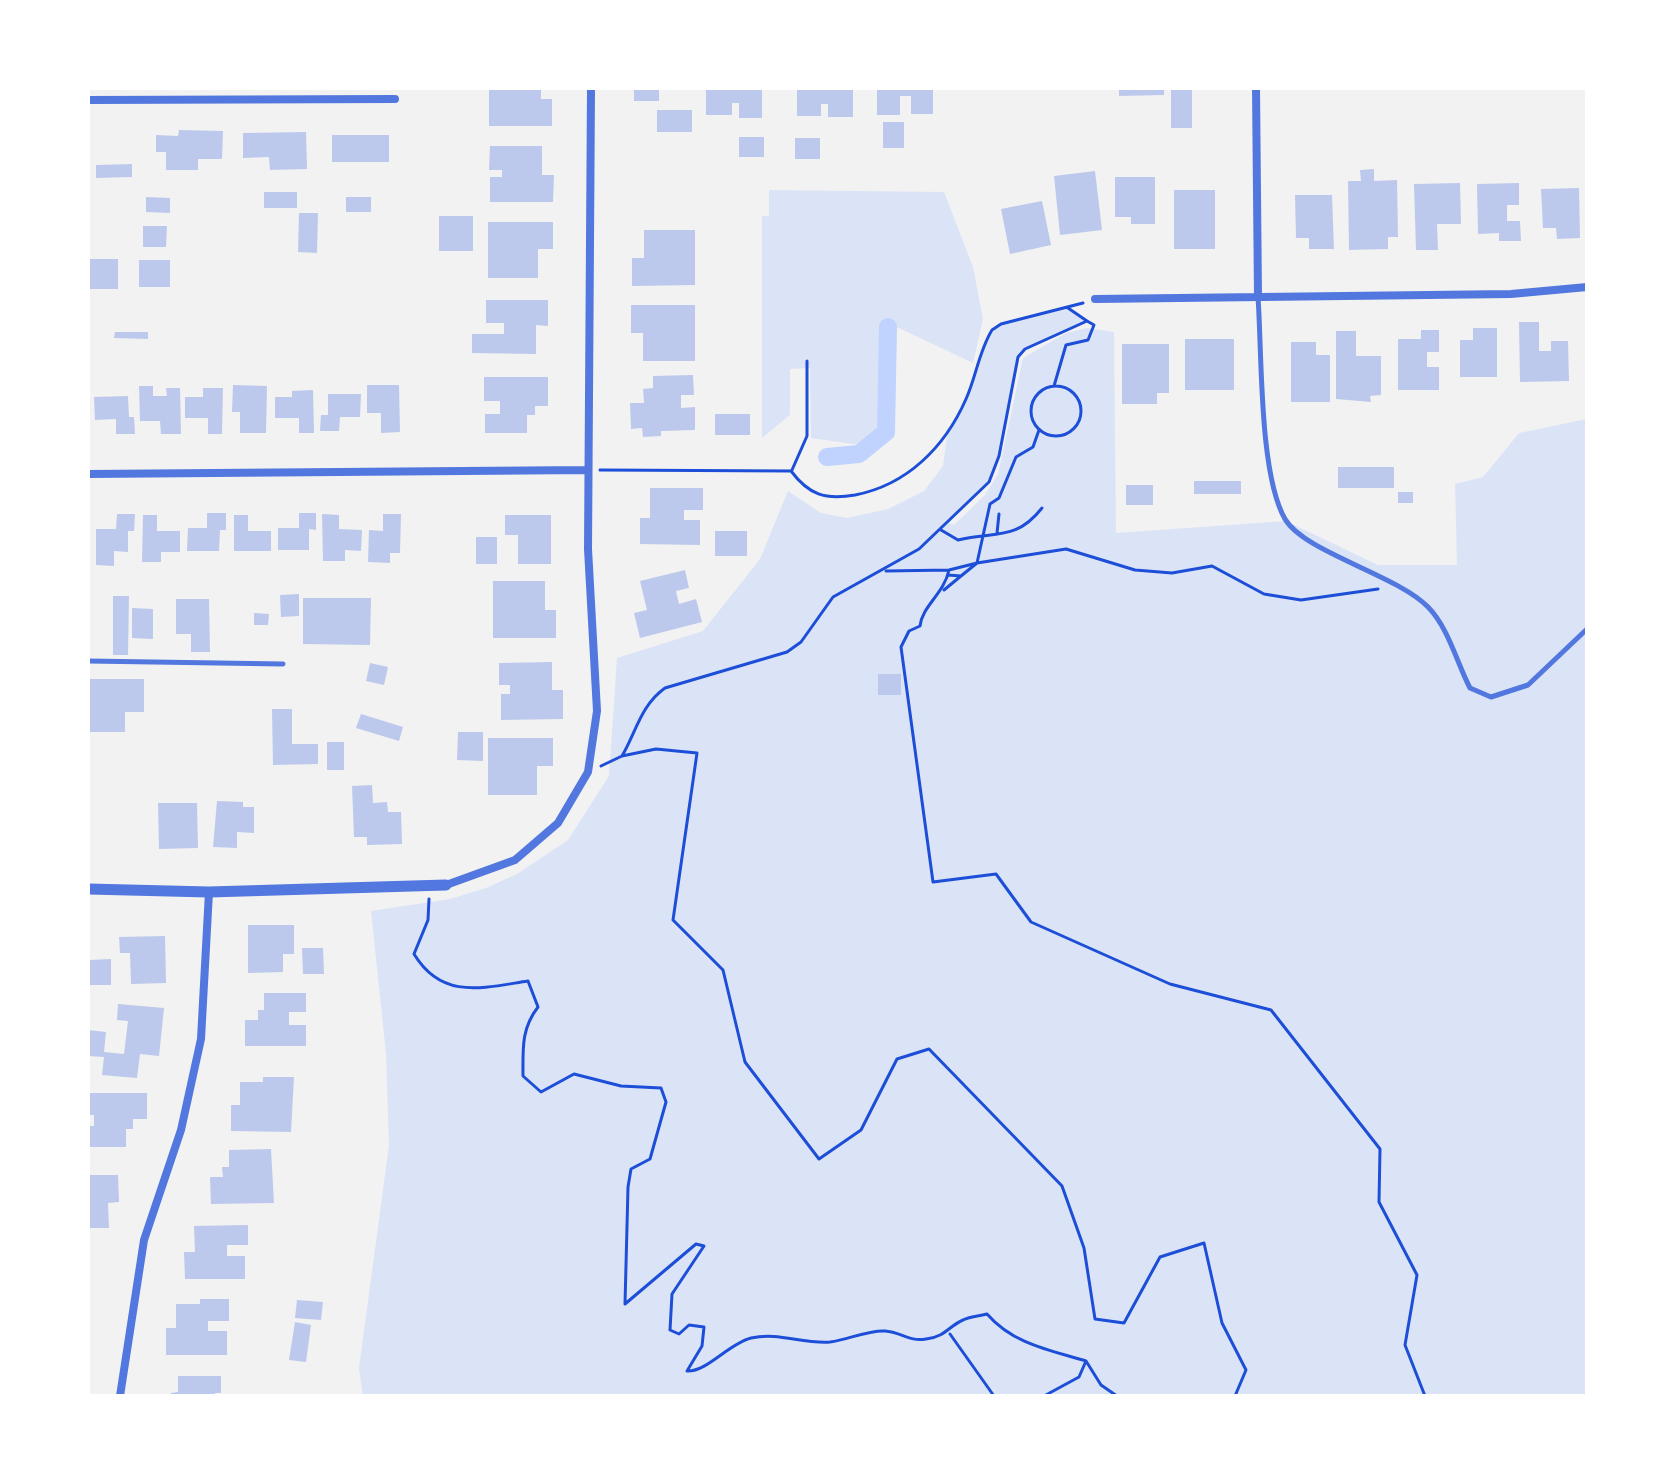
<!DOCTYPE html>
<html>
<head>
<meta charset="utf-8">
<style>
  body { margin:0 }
  #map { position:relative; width:1675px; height:1484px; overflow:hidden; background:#f2f2f2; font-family:Arial,sans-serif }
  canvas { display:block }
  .frame { position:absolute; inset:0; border:90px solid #fff; pointer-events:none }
</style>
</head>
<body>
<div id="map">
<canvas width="1675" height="1484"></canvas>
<div class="frame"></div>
</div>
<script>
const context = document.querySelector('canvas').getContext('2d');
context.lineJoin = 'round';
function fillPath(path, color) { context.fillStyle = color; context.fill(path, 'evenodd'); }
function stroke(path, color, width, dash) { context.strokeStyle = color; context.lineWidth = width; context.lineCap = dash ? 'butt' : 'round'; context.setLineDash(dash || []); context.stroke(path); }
const green = new Path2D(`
  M769,190l175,2 29,75 10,52 -10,44 -87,-41 -7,6 1,97 -20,20 -49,-7 -1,-70 -20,1v46l-28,23v-222h7z
  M1068,308l19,13 -62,27 -7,9 -19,99 -10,26 -40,41 5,2 31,-30 13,-21 25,-116 43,-25 21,-5 27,4 2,201 170,-12 92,44h79l-2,-81 28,-7 36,-44 68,-14v977h-1224l-4,-28 30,-223 -3,-91 -15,-143 79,-12 36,-11 31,-14 51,-34 41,-64 8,-118 86,-27 57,-72 28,-68 33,22 26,5 41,-9 36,-18 19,-25 4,-30 19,-38 22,-61 13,-13z`);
const canal = new Path2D(`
  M827,457l32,-3 27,-22 2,-105`);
const building = new Path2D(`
  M489,88h52v11h11v27h-63z
  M634,88h25v13h-25z
  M706,88h56v30h-23v-15h-7v12h-26z
  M797,88h56v29h-25v-13h-7v12h-24z
  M877,88h56v26h-22v-18h-11v19h-23z
  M1119,88h45v7l-45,1z
  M1171,88h21v40h-21z
  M657,110h35v22h-35z
  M883,122h21v26h-21z
  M179,130l44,1 -1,28h-24v11h-32v-18h-10v-17l22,1z
  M306,132l1,37 -37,1 -1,-13 -26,1v-25z
  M332,135h57v27h-57z
  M739,137h25v20h-25z
  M795,138h25v21h-25z
  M490,146h52v29h12l-1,27h-63v-25h12v-7h-13z
  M132,164v13l-36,1v-13z
  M1374,169v12l23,-1 1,57h-10v12l-39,1 -1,-69h13l-1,-11z
  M1095,171l7,59 -42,5 -6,-59z
  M1115,177h40v47h-24v-7h-16z
  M1460,183l1,41h-24l1,26h-22l-2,-66z
  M1519,183v22h-12v16h13l1,20h-22v-8l-21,1 -1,-50z
  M1579,188l1,50 -23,1 -1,-11h-13l-2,-39z
  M1174,190h41v59h-41z
  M264,192h33v16h-33z
  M1295,195h37l2,54h-25v-11h-13z
  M146,197l24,1v15l-24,-1z
  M346,197h25v15h-25z
  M1042,201l9,44 -41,9 -9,-45z
  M299,213h19l-1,40 -19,-1z
  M439,216h34v35h-34z
  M488,222h65v27h-15v29h-50z
  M143,226h24l-1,21h-23z
  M644,230h51v55l-63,1v-28h12z
  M89,259h29v30h-30z
  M139,260h31v27h-31z
  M486,300h62v26l-12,-1v29l-64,-1v-19h32v-11h-18z
  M631,305h64v56h-52v-28h-12z
  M1519,322h20v29h12v-10h17l1,40 -49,1z
  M1473,328h24v49h-37v-37h13z
  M1421,330h18v22h-12v15h12v23h-41v-51h23z
  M1336,331h20v25h25v39l-11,1 1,6 -35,-3z
  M115,332h33v7l-34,-1z
  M1185,339h49v51h-49z
  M1291,342h25v13h14v47h-39z
  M1122,344h47v49h-12v11h-35z
  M693,375l1,20h-13v13l14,-1v23l-34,1v5l-18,1 -1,-9 -11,1 -1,-26h14l-1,-14 10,-1v-12z
  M484,377h64v29h-13v9h-8v18h-42v-19h15v-13h-16z
  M233,385l34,1 -1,47h-26v-21h-8z
  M367,385h32l1,47 -19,1v-20h-14z
  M139,386h14v10h14l-1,-8h14l1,46h-20l-1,-13h-20z
  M203,388h20l-1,46h-14v-16h-23v-21h18z
  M313,390l1,43h-15v-15h-24v-21h17v-6z
  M328,394h33l-1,23h-20l-1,14h-19l1,-16h7z
  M128,396l1,21h5l1,17h-19v-15l-21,1 -1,-23z
  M715,414h35v21h-35z
  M1338,467h56v21h-56z
  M1194,481h47v13h-47z
  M1126,485h27v20h-27z
  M650,488h53v22h-19v10h16v25l-60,-1v-26h10z
  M1398,492h15v11h-15z
  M207,513h19v17h-6l-1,21h-32l1,-23h19z
  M299,513h17v17l-7,-1v21h-31v-22h21z
  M117,514h18l-1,17h-6v21l-14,-1v15l-18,-1v-36h20z
  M322,514l17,1v14l23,1 -1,21 -16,-1v11h-22z
  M383,514h18l-1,39h-10v10l-22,-1 1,-32 14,1z
  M143,515h14v16h23v21h-19v10h-19z
  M234,515h14v16h23v20h-37z
  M505,515h46v49h-33v-29h-13z
  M715,531h32v25h-32z
  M476,537h21v27h-21z
  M685,570l4,18 -13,3 3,13 17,-5 6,23 -62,16 -6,-25 13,-3 -7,-29z
  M493,581h52v29h11v28h-63z
  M299,594v22l-18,1 -1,-22z
  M113,596h16l-1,59h-15z
  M303,598h68l-1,47 -67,-1z
  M176,599h33l1,53h-19v-18h-15z
  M132,608l21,1v30l-21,-1z
  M254,613l15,1 -1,11h-14z
  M552,662v28h11v29l-62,1v-26h9v-9h-11v-22z
  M370,663l18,4 -4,18 -18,-4z
  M878,674h23v21h-23z
  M89,679h55v33h-19v20h-37z
  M272,709h20v35h26v20l-45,1z
  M361,714l42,13 -4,14 -43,-13z
  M458,732h25v29l-26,-1z
  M488,738h65v28h-16v29h-49z
  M327,742h17v28h-17z
  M372,785l1,18 14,-1 1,10h13l1,32 -35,1v-8h-13l-2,-51z
  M217,801l26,1v5h11v26l-17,-1v16l-24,-1z
  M158,803h39l1,45 -39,1z
  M248,925h46v29h-11v18l-35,1z
  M165,936l1,47 -35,1 -1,-31h-10l-1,-16z
  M302,948h21l1,26h-21z
  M111,959v26h-21l-1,-25z
  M264,993h42v19h-17v13h17v21h-61v-26h13v-10h6z
  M118,1004l46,4 -5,48 -19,-2 -3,24 -35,-3 2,-18 -16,-1v-26l18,2 -2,20 20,2 4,-33 -11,-1z
  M263,1077h31l-3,55 -60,-1v-26h9v-23h23z
  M88,1093h59v26h-14v10h-7v18h-38v-21h6v-11h-6z
  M271,1149l3,54 -63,1 -1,-27h13l-1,-10h7v-17z
  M88,1175h30l1,27 -11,1 1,25h-21z
  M248,1225v20h-21v11h18v23h-60l-1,-27h11l-1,-26z
  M200,1299h29v22h-21v10h19v24h-61v-27h10v-24h24z
  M297,1300l26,2 -2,18 -26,-2z
  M295,1322l16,3 -5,37 -17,-2z
  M178,1376h43v17h-6v3h-44v-3l7,-1z`);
const path = new Path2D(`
  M1031 411a25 25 0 1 1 50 0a25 25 0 1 1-50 0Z
  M1054,386l12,-41 22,-5 6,-15 -7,-4
  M600,470l191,1c18,24 34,29 64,24 52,-10 90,-48 111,-96 10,-22 13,-48 26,-69l9,-6 82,-21
  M792,470l15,-34v-75
  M941,530l17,10c38,-9 58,1 84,-32
  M997,533l2,-19
  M949,570l28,-7 13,-59 9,-6 17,-41 17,-10 6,-17
  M886,571l63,-1c-5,24 -27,36 -29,56l-11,5 -8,16 32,235 63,-8 35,48 139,62 101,26 109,139 -1,53 38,73 -12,70 20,51
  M961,576l16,-13 89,-14 69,21 37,3 40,-7 52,28 37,6 77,-11
  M944,590l17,-14 -13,-1
  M622,756l34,-7 41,4 -24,167 50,50 22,92 74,97 42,-29 36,-71 32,-10 133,137 22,62 11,71 29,4 36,-66 44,-14 18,80 24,47 -11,26
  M601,766l21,-10c14,-24 19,-51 43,-68l122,-36 14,-10 32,-45 86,-48 70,-67 10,-26 19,-99 7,-8 62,-28 -19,-13
  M429,899l-1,21 -14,34c28,46 68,34 114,27l10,26c-17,22 -15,42 -15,69l18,16 33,-18 47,12 40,2 5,14 -16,57 -19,10 -3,18 -3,117 71,-60 8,2 -32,48 -2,36 9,4 10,-9 15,2 -2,19 -15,25c20,1 41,-27 64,-33 28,-6 51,6 79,4 18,-2 37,-12 55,-11 16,1 24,11 41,8 19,-2 23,-13 37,-19 7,-4 17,-4 24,-6 26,30 62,36 99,47l-7,16 -35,19
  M950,1334l44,62
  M1086,1361l15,24 16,11`);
const service = new Path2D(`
  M1258,297c4,56 1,177 27,222 19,33 112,56 143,88 20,20 29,56 42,81l21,9 37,-12 59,-56
  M88,661l195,3`);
const minor = new Path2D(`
  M1256,88l2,209
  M88,100l307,-1
  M1095,299l416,-5 76,-7
  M88,474l500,-4
  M446,885l69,-25 43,-37 30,-51 9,-61 -9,-162 3,-461
  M120,1396l24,-156 37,-110 20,-91 8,-147`);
const tertiary = new Path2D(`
  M88,889l121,3 237,-7`);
fillPath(green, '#dbe4f7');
stroke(canal, '#bfd3fe', 18);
fillPath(building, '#bdc9ec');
stroke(path, '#1d4ed8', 3);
stroke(service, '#5277de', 5);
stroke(minor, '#5277de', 8);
stroke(tertiary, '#5277de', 11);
</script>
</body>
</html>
